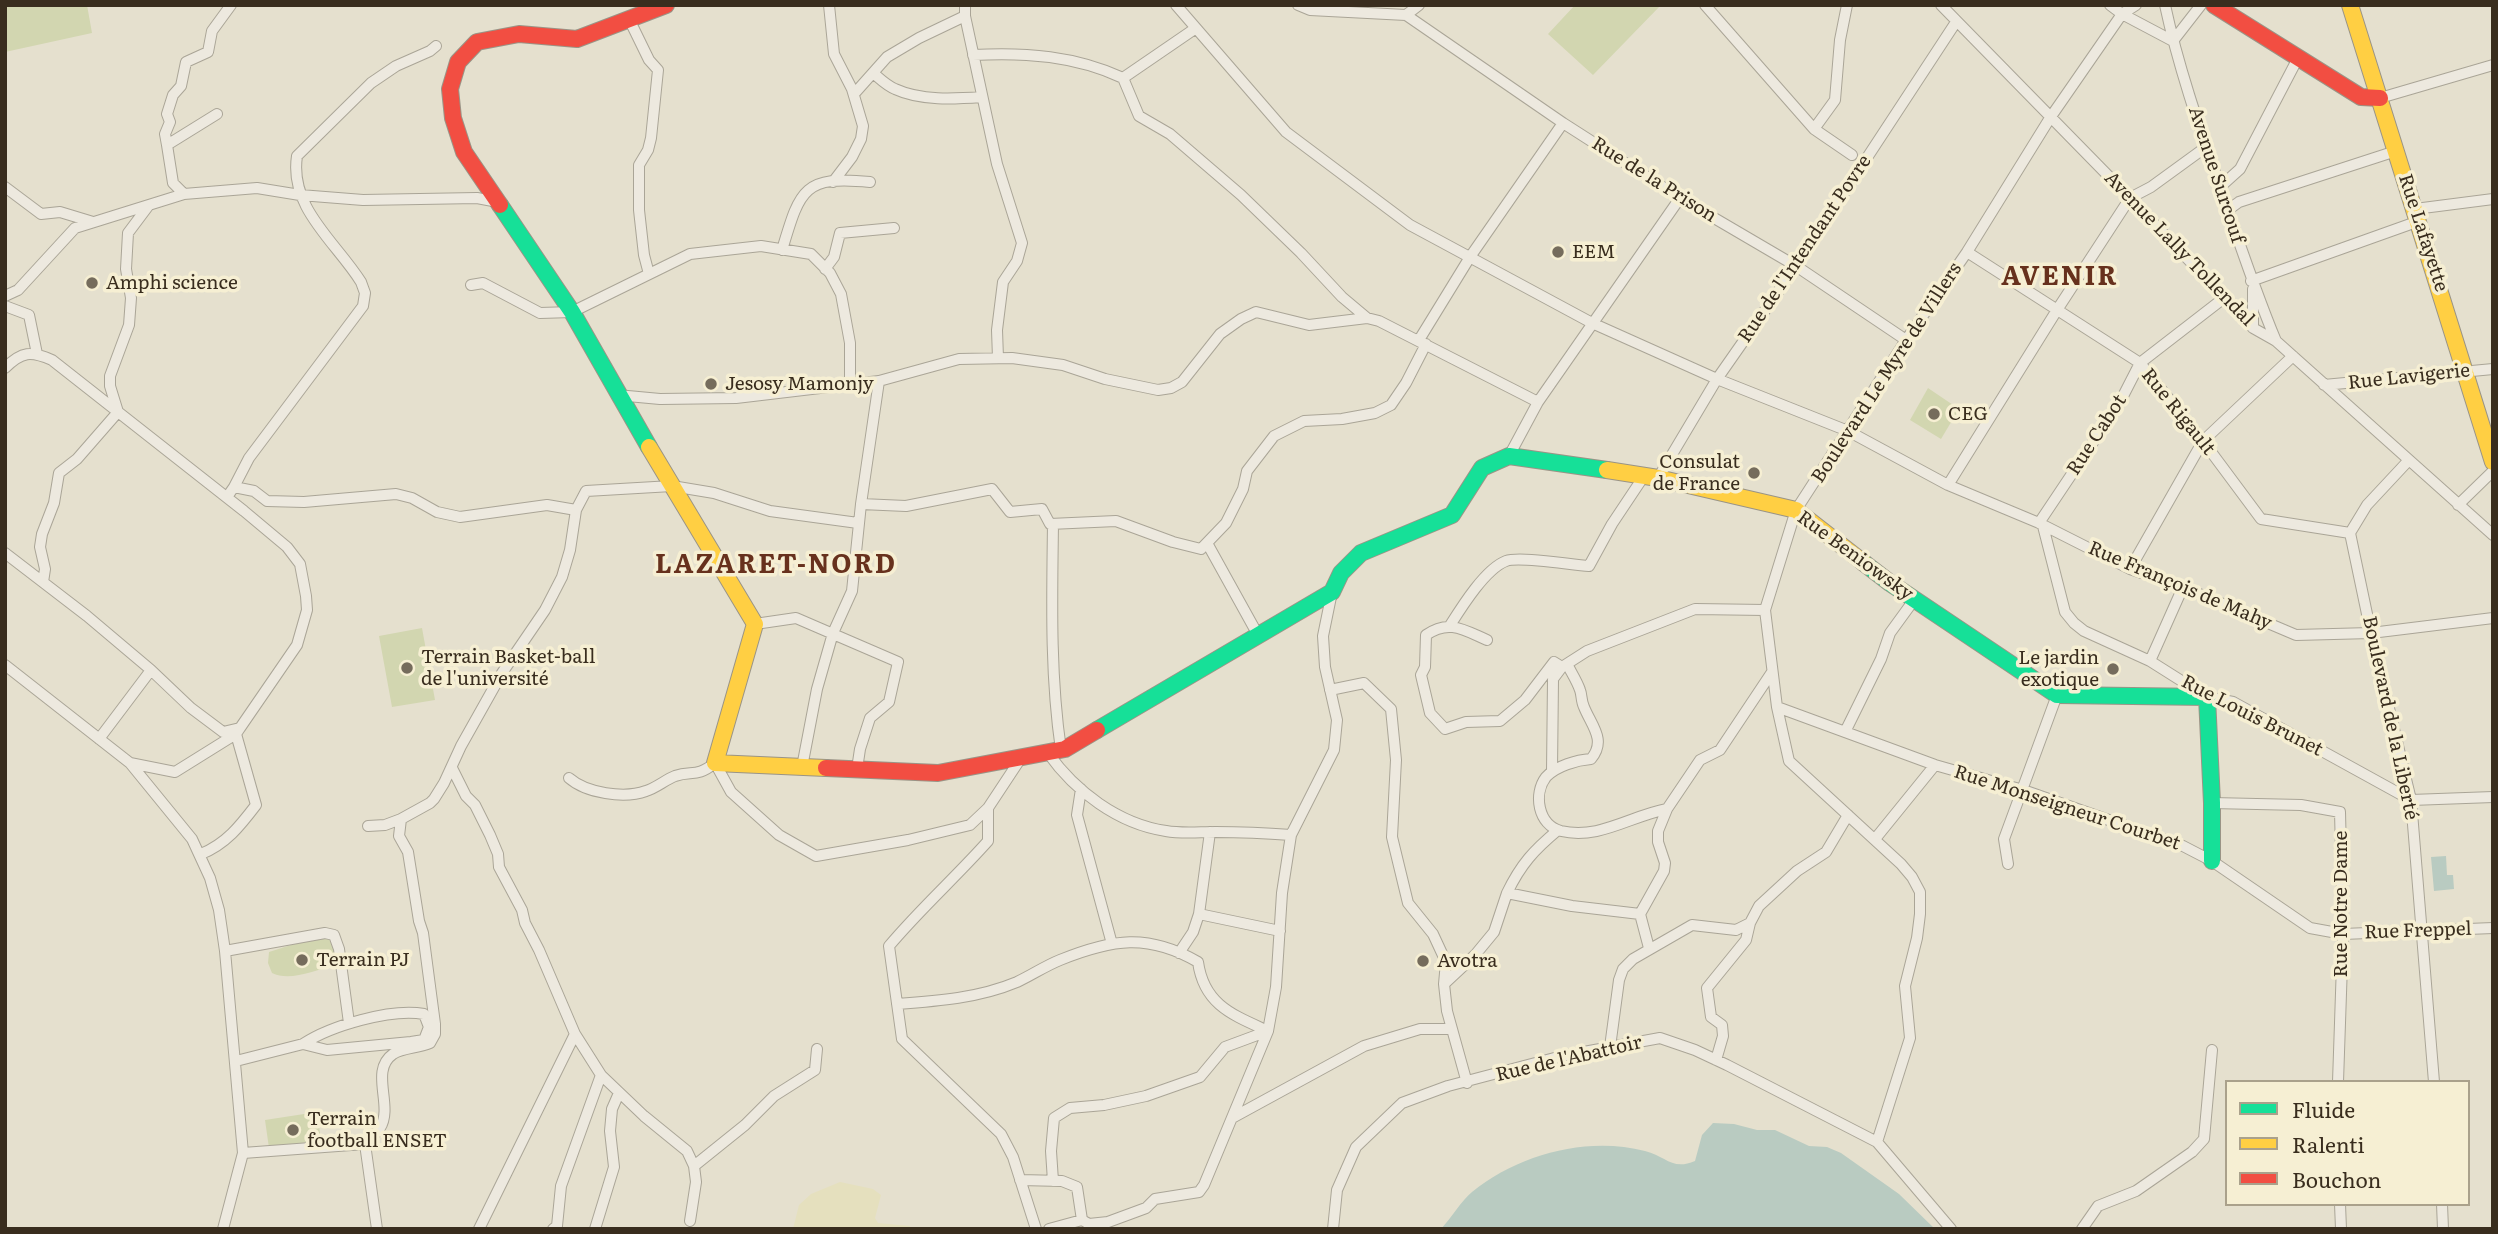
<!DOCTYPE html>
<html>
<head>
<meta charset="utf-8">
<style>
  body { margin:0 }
  #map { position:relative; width:2498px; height:1234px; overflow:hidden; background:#e5e0ce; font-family:Literata,serif }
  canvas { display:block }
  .frame { position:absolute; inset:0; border:7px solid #392d1e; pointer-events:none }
  .legend { position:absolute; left:2225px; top:1080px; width:245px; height:126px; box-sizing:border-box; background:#f6efd3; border:2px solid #aaa18b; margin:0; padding:9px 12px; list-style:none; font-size:21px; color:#392d1e }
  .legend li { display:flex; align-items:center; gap:14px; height:35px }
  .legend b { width:35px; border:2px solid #aaa18b }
</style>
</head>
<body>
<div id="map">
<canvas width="2498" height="1234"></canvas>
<div class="frame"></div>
<ul class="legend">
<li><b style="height:9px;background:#16e098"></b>Fluide</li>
<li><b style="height:9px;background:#ffcf43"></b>Ralenti</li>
<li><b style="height:9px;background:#f24e42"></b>Bouchon</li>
</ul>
</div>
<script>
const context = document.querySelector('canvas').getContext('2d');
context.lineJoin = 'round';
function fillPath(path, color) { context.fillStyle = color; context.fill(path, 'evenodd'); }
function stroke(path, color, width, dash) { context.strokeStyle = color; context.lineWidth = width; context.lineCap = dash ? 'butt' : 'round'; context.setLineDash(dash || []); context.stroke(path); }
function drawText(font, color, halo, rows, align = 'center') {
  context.font = font + ' Literata,serif'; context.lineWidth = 7; context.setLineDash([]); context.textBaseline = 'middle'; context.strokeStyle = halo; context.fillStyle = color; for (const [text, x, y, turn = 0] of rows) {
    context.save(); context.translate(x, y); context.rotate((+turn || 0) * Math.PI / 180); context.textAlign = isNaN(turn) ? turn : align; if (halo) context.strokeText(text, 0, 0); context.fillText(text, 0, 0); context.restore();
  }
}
const farmland = new Path2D(`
  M840,1182l33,7 8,6 -6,23 3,5 32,3 -1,3h-116l6,-24 12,-11z`);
const green = new Path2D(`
  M5,5h82l5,28 -87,19z
  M1575,5h86l-68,70 -45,-41z
  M1928,388l31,21 -18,30 -31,-19z
  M422,628l13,72 -43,7 -13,-71z
  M313,938h15c8,10 10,16 5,28 -18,4 -43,16 -61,7l-4,-10 1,-11z
  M317,1112l4,28 -52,8 -4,-28z`);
const water = new Path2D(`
  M2446,856l1,19h6l1,14 -20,2 -3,-34z
  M1713,1123l21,1 23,6h18l34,16 18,1 14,6 58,41 36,35h-494c11,-12 20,-28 31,-37 47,-38 115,-56 173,-41 21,5 27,20 50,10l7,-26z`);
const street = new Path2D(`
  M829,5l5,49 18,35 11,37 -2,13 -9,18 -19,25
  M965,5v11l32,148 25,79 -5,18 -14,21 -6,48 1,28
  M1176,5l110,127 124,93 182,98 125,56 131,52 100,54 91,38 91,46 53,18 113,48 75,-2 122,-15
  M1298,5l12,5 96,5
  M1705,5l109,124 38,26
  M1941,5l189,193 123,130 23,13 217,194
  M2110,5l12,9 51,27 28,-36
  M2165,5c15,70 40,138 63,205 15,44 30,88 48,131
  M1406,15l157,108 117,75 116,68 110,74
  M1406,15l13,-10
  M629,19l20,41 9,10 -7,68 -3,12 -9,15v45l5,45 5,19
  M1196,28l-73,50 16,38 31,18 71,61 60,58 41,44 25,21
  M973,55c52,-3 103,1 150,23
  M873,73c7,6 14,13 22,16 26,12 59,10 87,8
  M854,94l33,-37 32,-19 46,-22
  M2380,98l113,-33
  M1814,129l21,-29 5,-60 7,-35
  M167,145l-2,-11 5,-12 -3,-8 6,-19 8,-9 5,-24 22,-10 4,-21 19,-26
  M5,187l36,27 19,-2 33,10
  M2220,187l20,-18 58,-111
  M184,194l-11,-11 -6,-38 50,-31
  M2415,209l78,-10
  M2228,210l11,-8 157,-51
  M782,250c18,-60 21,-75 88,-68
  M1967,252l173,111 63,78 58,78 89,14
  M825,269l9,-12 6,-24 54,-5
  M2251,281l168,-60
  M471,285l12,-2 57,30 32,-1 118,-58 71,-8 50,8 19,19 11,21 9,49v41
  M2253,289v39
  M5,296l13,-6 57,-62 109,-34 73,-6 43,7 63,5 114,-2 21,4
  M5,306l24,9 8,39
  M1419,340l51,-83 93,-134
  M5,368c17,-17 26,-17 47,-8l192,151 43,36 13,17 6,32 1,14 -10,35 -57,83 -17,4 -32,-24 -40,-38
  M2324,385l169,-16
  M617,395l43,4 76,-1 143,-17 80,-22 53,-1 51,7 42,14 53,11 13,-2 11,-6 38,-48 21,-15 15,-7 53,13 58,-7 12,3 159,81
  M1509,456l29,-54 142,-204
  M2409,460l-42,45 -17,28 21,100 40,167 23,282
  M1658,478l59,-99 79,-113 160,-244
  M1948,485l109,-175 73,-112 21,-11 55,-40
  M234,487l15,-29 114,-152 2,-13 -4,-11c-25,-40 -72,-74 -64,-126l74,-73 25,-17 34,-15 6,-5
  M227,497l7,-10 20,4 13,10 37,1 92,-8 16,4 25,14 23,5 87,-12 29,5 10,-19 86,-5 42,7 56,18 88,12
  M861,504l45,2 86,-17 18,23 32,-3 8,15 66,-3 57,21 28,7 25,-26 17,-34 4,-18 27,-35 30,-15 38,-2 33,-6 16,-8 15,-22 20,-39
  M2458,505l35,-34
  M2039,523l81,-121 20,-39 84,-65
  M1053,524c-1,75 -3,151 8,226
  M2043,526l22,86 9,11 10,8 66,30 57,36 26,5 178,98 82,-3
  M1207,543l51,92
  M5,553l82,63 64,54 -52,69
  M2130,569l73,-128 90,-85
  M43,582l2,-13 -5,-22 2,-13 12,-31 5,-30 18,-14 41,-47 -8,-26v-10l19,-51 2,-27 -5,-29 2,-36 21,-28
  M755,624l41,-6 102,44 -9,40 -19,16 -10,31 -3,20
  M1449,627c12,-19 36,-58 57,-66 14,-5 65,4 83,5l23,-42 32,-48
  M1487,640c-23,-10 -38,-21 -61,-5l-1,32 -4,8 9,38 15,16 21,-7 34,-1 25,-21 29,-38 8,5
  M2150,661l33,-74
  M1567,664c4,8 10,17 13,26 2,5 1,11 4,17 7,18 23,33 7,52 -14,1 -35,7 -45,18 -13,17 -8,48 15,54 38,9 69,-15 106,-22
  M5,665l125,98 62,76 18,39 9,32 6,41 18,202 -20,76
  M1330,690l34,-7 27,26 5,51 -4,77 16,66 25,31 13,28 -2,22 3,27 20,72
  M1777,707l158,58 88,25 160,56 29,15 98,67 33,6 150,-6
  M1845,732l36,-73 9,-26 24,-33
  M1048,753c27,38 70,71 118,78 16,3 33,1 49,1 25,0 50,1 76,3
  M130,763l45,9 61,-38
  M802,767l15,-78 16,-56 19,-42 9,-87 18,-123
  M452,768l14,28 9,9 15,30 8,19 1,13 23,43 3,13 14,27 36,84 26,41 43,41 43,35 7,15 2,16 -6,39
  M1552,771l1,-92 9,-12 25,-16 108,-42 70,1
  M569,778c17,15 55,21 77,13 10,-3 19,-11 29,-15 17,-6 21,2 40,-13l16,29 48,43 37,21 92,-16 62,-15 18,-17 33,-50
  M1081,789l-4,26 35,129
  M2212,803l89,2 39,7 3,122 -5,148
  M988,808v33c-32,36 -68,68 -99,105l13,93 99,95 12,23 23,72
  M368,826l17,-1 16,-6
  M1875,839l60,-74
  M201,854c25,-10 39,-28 55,-49l-20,-71 4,-6
  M2008,864l-4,-25 53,-144
  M1507,893c14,-29 27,-43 51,-63
  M1199,914l81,17
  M1640,914l9,34
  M225,951l100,-18 9,2 5,14 10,74
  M1179,953l14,-21 6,-18 11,-82
  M1444,984l31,-29 19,-23 13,-39 65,13 68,8 24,-43 1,-8 -7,-21v-11l9,-22 33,-49 20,-10 52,-78
  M897,1004c41,-3 82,-6 120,-22 15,-7 28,-16 43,-22 52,-21 88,-27 138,2 6,43 35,53 70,69
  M1610,1047l9,-67 4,-11 10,-10 59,-34 44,5 14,-7
  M1716,1060l7,-24 -1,-11 -11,-8 -4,-29 39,-48 4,-17 9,-17 38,-35 29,-19 22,-37
  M236,1061l67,-17 24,6 84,-8 13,-2 5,-13 -5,-13c-33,-6 -94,12 -121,30
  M1232,1118l132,-72 56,-17h32
  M1877,1142l33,-104 -5,-52 12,-48 3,-24v-22l-8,-15 -11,-13 -112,-103 -12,-54 -12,-97 31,-100 110,-170 61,-88 83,-134 72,-104 14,-9
  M365,1144c4,-5 11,-10 15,-16 14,-22 -11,-57 13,-74 9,-6 26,-6 37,-11l5,-9v-10l-12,-91 -4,-12 -11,-69 -9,-16 2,-17 29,-16 4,-4 10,-16 17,-37 41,-73 43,-63 17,-33 8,-27 6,-40
  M243,1153l122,-9 12,85
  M694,1166l51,-41 29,-29 41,-26 2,-21
  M1020,1180l42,1 15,6 5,33
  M1053,1181l-2,-30 3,-33 16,-10 34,-3 42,-9 54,-19 25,-30 43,-16
  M2340,1204l1,25
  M2442,1204l1,25
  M479,1229l96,-195
  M553,1229l4,-3 4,-40 40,-111
  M595,1229l19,-62 -4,-36 2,-22 7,-16
  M1049,1229l33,-9 7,4 19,-2 38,-14 9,-9 44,-7 5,-7 64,-154 8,-44 6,-94 9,-58 43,-85 3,-30 -12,-53 -2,-31 9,-44
  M1333,1229l4,-39 19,-43 46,-44 46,-17 114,-30 98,-18 35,12 32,15 150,77 74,87
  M2082,1229l16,-23 38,-15 56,-39 12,-13 8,-89`);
const fast = new Path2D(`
  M500,205l72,107 77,135
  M1864,563l26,20 167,112 150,2 5,106v58
  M1097,730l235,-138 9,-19 20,-20 91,-38 30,-47 27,-12 98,14`);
const slow = new Path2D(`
  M2350,5l143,457
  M649,447l106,177 -40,139 111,5
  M1607,470l51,8 138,32 68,53`);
const jam = new Path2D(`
  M2214,5l147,92 19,1
  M500,205l-36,-53 -11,-34 -3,-29 8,-27 19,-20 42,-8 58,5 89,-34
  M826,768l112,5 127,-24 32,-19`);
const markers = [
  [1558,252,7,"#756c5c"],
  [92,283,7,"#756c5c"],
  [711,384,7,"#756c5c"],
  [1934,414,7,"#756c5c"],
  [1754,473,7,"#756c5c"],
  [407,668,7,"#756c5c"],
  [2113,669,7,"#756c5c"],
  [302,960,7,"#756c5c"],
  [1423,961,7,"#756c5c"],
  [293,1130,7,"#756c5c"]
];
const streetNames = [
  ["Avenue Surcouf",2216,175,72],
  ["Rue de la Prison",1654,180,32],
  ["Rue Lafayette",2423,233,72],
  ["Rue de l'Intendant Povre",1805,249,-56],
  ["Avenue Lally Tollendal",2179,249,46],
  ["Boulevard Le Myre de Villers",1887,373,-57],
  ["Rue Lavigerie",2409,377,-6],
  ["Rue Rigault",2178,412,51],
  ["Rue Cabot",2097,435,-57],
  ["Rue Beniowsky",1855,556,36],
  ["Rue François de Mahy",2180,586,23],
  ["Rue Louis Brunet",2252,716,27],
  ["Boulevard de la Liberté",2390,718,78],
  ["Rue Monseigneur Courbet",2067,808,18],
  ["Rue Notre Dame",2341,904,-90],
  ["Rue Freppel",2418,931,-2],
  ["Rue de l'Abattoir",1569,1059,-13]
];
const poiNames = [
  ["EEM",1572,252],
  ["Amphi science",106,283],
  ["Jesosy Mamonjy",725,384],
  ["CEG",1948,414],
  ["Consulat",1740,462,"right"],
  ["de France",1740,484,"right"],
  ["Terrain Basket-ball",421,657],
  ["de l'université",421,679],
  ["Le jardin",2099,658,"right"],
  ["exotique",2099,680,"right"],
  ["Terrain PJ",316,960],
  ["Avotra",1437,961],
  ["Terrain",307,1119],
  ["football ENSET",307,1141]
];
const districtNames = [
  ["AVENIR",2060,277],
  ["LAZARET-NORD",776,565]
];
fillPath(farmland, '#e5e0be');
fillPath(green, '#d2d6b0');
fillPath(water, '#b9cbc1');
stroke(street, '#aaa597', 12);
stroke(fast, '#9a9486', 18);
stroke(slow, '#9a9486', 18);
stroke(jam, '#9a9486', 18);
stroke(street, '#ede9df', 10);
stroke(fast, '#16e098', 16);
stroke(slow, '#ffcf43', 16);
stroke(jam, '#f24e42', 16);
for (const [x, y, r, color] of markers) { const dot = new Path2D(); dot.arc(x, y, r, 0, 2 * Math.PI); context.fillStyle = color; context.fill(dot); stroke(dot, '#f6efd3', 2.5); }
drawText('19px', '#392d1e', '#f6efd3', streetNames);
drawText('19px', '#392d1e', '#f6efd3', poiNames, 'left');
context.letterSpacing = '2px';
drawText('bold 26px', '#67311d', '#f6efd3', districtNames);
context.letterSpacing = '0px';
</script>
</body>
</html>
